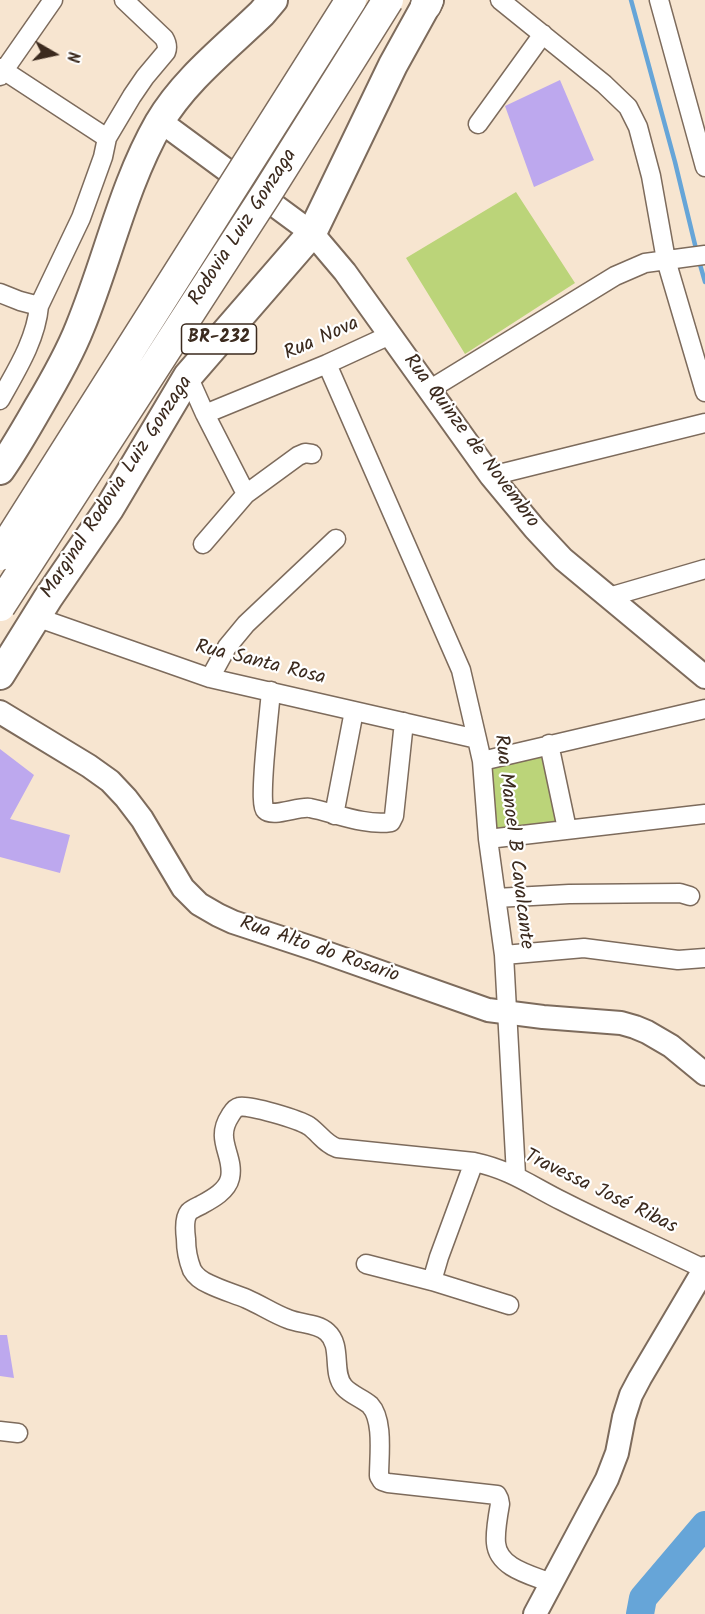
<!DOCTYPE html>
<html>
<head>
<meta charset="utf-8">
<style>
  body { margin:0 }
  #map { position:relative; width:705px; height:1614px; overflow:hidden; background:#f7e5d0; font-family:Kalam,sans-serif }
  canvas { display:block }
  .north { position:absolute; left:24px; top:24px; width:60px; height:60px; -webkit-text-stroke:4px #fff; paint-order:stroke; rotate:99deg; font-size:16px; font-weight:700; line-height:24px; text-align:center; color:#3b2a1e }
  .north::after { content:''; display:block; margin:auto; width:21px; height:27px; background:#3b2a1e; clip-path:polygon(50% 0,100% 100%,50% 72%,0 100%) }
</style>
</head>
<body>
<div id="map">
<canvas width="705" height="1614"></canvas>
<div class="north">N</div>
</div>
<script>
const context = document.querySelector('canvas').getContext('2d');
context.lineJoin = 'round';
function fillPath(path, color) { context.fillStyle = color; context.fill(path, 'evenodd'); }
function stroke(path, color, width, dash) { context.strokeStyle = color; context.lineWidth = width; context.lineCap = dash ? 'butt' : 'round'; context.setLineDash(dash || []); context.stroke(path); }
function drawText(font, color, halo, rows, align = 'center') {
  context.font = font + ' Kalam,sans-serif'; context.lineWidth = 4.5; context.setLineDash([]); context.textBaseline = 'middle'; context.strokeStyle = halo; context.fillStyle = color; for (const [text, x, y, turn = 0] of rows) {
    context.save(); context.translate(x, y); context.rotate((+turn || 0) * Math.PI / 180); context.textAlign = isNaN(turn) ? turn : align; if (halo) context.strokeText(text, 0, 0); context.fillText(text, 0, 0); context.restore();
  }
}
const green = new Path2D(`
  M516,192l59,91 -110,71 -59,-96z
  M544,750l17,77 -70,8 -7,-71z`);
const stream = new Path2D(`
  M631,0l44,162 22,91
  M699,261l6,21`);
const river = new Path2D(`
  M640,1614l3,-16 62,-73`);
const building = new Path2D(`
  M560,80l34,80 -60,27 -29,-81z
  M0,749l34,26 -24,44 60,16 -10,38 -60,-16z
  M0,1335h7l7,43 -14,-2z`);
const minor = new Path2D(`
  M500,0l104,84 24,23 10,20 13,49 15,84 39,132
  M659,0l46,167
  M0,68l107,70
  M0,76l53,-76
  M478,124l65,-90
  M0,293l20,8 19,5 42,-88 22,-61 4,-19 25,-42 13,-19 21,-25c2,-5 1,-9 -2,-14l-40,-38
  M327,364l134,306 16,69 5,22 6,78 16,116 12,220
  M188,376l17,38 41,80
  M429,390l186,-114 30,-13 60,-8
  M0,400c16,-29 36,-60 39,-94
  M205,414l122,-50 63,-29
  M491,476l214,-53
  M203,544l43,-50 52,-38 7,-3 7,1
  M609,597l96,-28
  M36,617l174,61 267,61
  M210,678l17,-31 19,-23 90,-85
  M271,691c-1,15 -13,113 -6,119 8,8 33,-4 45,-2 25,5 55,18 81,14l3,-6 10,-94
  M549,744l18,85
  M482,761l223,-52
  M334,815l20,-104
  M488,839l217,-25
  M496,898l73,-4 111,-1 10,3
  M504,955l80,-7 94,12 27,-2
  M366,1264l66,17 77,24
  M432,1281l7,-24 35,-95
  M0,1431l18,2
  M551,1583c-20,-8 -53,-15 -55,-40 -1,-10 2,-28 4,-39l-1,-5 -2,-4 -109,-12 -6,-2 -3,-5c0,-20 5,-56 -9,-71 -8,-7 -19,-10 -26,-18 -13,-15 -1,-41 -17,-55 -10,-9 -27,-8 -39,-13 -14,-5 -27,-14 -41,-20 -12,-5 -26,-9 -38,-15 -7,-3 -13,-7 -17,-14 -4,-10 -6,-21 -6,-31 -1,-8 -2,-21 3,-27 3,-3 8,-5 12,-7 11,-6 26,-14 29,-27 5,-22 -16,-38 0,-62 2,-3 4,-8 9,-9 9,-3 61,13 70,19 10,7 16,18 28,22l137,14c37,8 56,23 88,39 47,24 95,45 142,68`);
const tertiary = new Path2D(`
  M160,121l152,112 33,39 146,204 44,53 28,30 142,118
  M0,712l89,54 21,15 16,17 16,21 41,69 16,16 19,11 15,7 85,28 170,60 55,7 78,6 14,4 12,5 24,14 34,28
  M535,1614l72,-135 10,-26 7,-36 7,-22 9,-17 65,-110`);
const primary = new Path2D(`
  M0,470c14,-20 26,-41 38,-62 16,-27 31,-53 42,-81 28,-68 43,-141 79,-204 25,-43 68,-76 103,-110l11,-13
  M0,675l48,-77 61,-89 79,-133 124,-143 81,-168 36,-65`);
const trunk = new Path2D(`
  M426,5l2,-5`);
const trunkBridge = new Path2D(`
  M0,555l351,-555
  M0,606l267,-413 121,-193`);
const shields = [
  [219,339,75]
];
const shieldNames = [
  ["BR-232",219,339]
];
const streetNames = [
  ["Rodovia Luiz Gonzaga",244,228,-57],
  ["Rua Nova",322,340,-24],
  ["Rua Quinze de Novembro",470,442,53],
  ["Marginal Rodovia Luiz Gonzaga",118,488,-57],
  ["Rua Santa Rosa",260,664,14],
  ["Rua Manoel B Cavalcante",512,842,83],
  ["Rua Alto do Rosario",319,951,19],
  ["Travessa José Ribas",600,1193,26]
];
fillPath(green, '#bbd479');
stroke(stream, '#66a5d8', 4.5);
stroke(river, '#66a5d8', 28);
fillPath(building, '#bda8ee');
stroke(minor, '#7d6b5c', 21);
stroke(tertiary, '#7d6b5c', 26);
stroke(primary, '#7d6b5c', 32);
stroke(trunk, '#7d6b5c', 33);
stroke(minor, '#fff', 18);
stroke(tertiary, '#fff', 22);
stroke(primary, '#fff', 28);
stroke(trunk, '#fff', 30);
stroke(trunkBridge, '#7d6b5c', 33, []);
stroke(trunkBridge, '#fff', 30);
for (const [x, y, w] of shields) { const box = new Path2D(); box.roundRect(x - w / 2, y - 15, w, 30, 4.5); context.fillStyle = '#fff'; context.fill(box); stroke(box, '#3b2a1e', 1.5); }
drawText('bold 18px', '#3b2a1e', null, shieldNames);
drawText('20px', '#3b2a1e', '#fff', streetNames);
</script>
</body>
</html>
